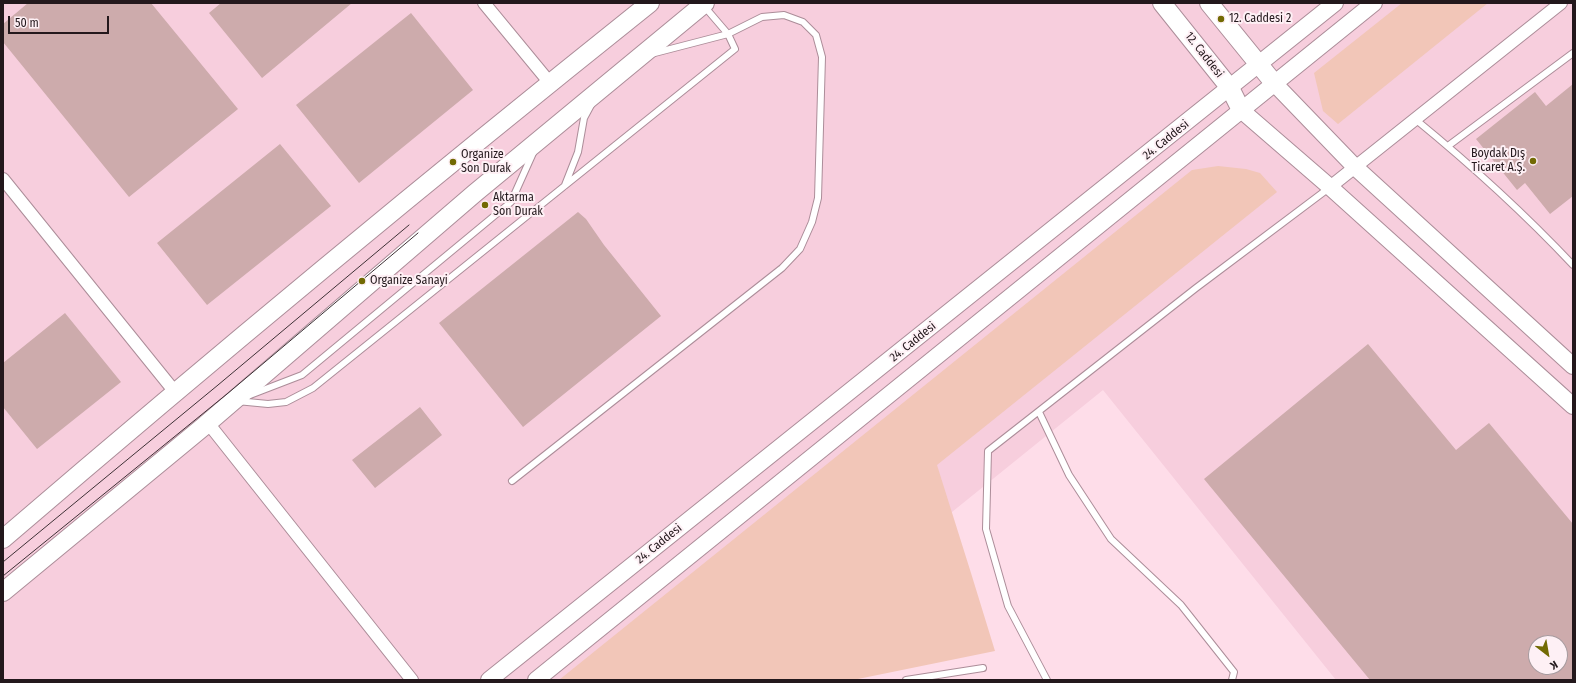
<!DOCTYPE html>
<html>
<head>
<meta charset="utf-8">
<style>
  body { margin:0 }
  #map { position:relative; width:1576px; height:683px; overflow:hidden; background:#fedde9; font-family:"Fira Sans Condensed",sans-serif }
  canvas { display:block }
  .frame { position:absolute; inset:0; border:4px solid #23181c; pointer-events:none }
  .north { position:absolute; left:1528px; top:635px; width:40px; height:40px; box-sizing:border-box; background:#fef0f5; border:1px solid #a69a9e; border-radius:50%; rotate:149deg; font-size:11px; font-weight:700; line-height:16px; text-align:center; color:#23181c }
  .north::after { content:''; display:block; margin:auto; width:14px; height:18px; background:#726a03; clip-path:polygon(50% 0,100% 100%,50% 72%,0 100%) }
  .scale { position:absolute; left:8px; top:16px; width:101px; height:18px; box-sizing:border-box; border:2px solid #23181c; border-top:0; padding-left:5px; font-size:12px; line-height:14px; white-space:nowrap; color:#23181c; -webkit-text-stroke:3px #fef0f5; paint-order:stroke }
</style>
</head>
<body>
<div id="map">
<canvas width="1576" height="683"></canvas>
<div class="frame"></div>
<div class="north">K</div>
<div class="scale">50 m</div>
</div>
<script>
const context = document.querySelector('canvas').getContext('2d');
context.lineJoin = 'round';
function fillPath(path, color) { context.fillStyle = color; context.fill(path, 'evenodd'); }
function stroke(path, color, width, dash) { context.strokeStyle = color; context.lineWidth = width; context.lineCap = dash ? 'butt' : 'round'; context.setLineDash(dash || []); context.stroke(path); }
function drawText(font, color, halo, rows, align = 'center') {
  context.font = font + ' "Fira Sans Condensed",sans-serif'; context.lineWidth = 4; context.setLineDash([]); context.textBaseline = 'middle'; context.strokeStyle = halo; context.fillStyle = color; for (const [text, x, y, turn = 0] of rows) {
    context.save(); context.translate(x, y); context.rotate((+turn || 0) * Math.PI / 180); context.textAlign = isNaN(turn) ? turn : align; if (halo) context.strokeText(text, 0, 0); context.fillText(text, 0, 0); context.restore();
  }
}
const built = new Path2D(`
  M3,3h1570v677h-237l-233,-290 -359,290h-741zM1536,643h24v24h-24z`);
const green = new Path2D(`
  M1402,3h86l-150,121 -15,-13 -9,-38z
  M1218,166l28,3 14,4 17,19 -340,273 34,108 24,78 -142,29h-294l633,-510z`);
const building = new Path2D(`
  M28,3h123l87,106 -109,88 -126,-155v-18z
  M221,3h131l-90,75 -53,-65z
  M411,13l62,77 -114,93 -63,-78z
  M1573,84v112l-23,18 -25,-31 -8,7 -41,-51 59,-47 11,14z
  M280,144l51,62 -124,99 -50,-62z
  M578,212l8,7 18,26 57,71 -138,111 -84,-104z
  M65,313l56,69 -84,67 -34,-42v-44z
  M1368,344l88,106 33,-27 84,101v156h-203l-166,-201zM1536,643h24v24h-24z
  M420,407l22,28 -67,53 -23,-28z`);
const service = new Path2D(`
  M1415,119c55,45 109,94 158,146
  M1448,146l125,-93
  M565,185l13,-33 6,-34 7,-13
  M250,395l52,-20 209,-173 22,-49
  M237,401l31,3 18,-2 27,-14 422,-339 -7,-15 -77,20
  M1039,412l30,63 42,64 70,66 53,67 -2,8
  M512,481l270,-213 18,-19 12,-27 6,-24 4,-141 -6,-22 -13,-13 -19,-7 -22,2 -34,17 -24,-28
  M906,680l77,-12
  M1047,680l-39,-74 -22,-77 2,-78 208,-163 133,-100`);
const minor = new Path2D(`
  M484,3l66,80
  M3,179l172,213
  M1330,187l231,-184
  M208,423l204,257`);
const tertiary = new Path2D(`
  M1274,83l81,84 218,199
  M1241,110l89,77 243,219
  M489,680l846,-677
  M536,680l838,-677`);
const secondary = new Path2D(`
  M1162,3l68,85 11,22
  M1209,3l65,80
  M3,539c212,-182 428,-361 647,-536
  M3,592l200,-165 272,-234 230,-190`);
const tram = new Path2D(`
  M3,562l215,-177 191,-160
  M3,576l224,-182 191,-161`);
const markers = [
  [1221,19,4,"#726a03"],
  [1533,161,4,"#726a03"],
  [453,162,4,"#726a03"],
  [485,205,4,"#726a03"],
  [362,281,4,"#726a03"]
];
const poiNames = [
  ["12. Caddesi 2",1229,19],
  ["Boydak Dış",1525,154,"right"],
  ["Ticaret A.Ş.",1525,168,"right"],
  ["Organize",461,155],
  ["Son Durak",461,169],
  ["Aktarma",493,198],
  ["Son Durak",493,212],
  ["Organize Sanayi",370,281]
];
const streetNames = [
  ["12. Caddesi",1204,55,52],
  ["24. Caddesi",1166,140,-39],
  ["24. Caddesi",913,342,-39],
  ["24. Caddesi",659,544,-39]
];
fillPath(built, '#f7cedd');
fillPath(green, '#f2c6b8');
fillPath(building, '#cdabac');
stroke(service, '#ac8d99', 8);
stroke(minor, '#ac8d99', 14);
stroke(tertiary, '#ac8d99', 18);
stroke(secondary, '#ac8d99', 20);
stroke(service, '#fff', 6);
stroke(minor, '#fff', 12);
stroke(tertiary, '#fff', 16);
stroke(secondary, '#fff', 18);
stroke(tram, '#3f3136', 1);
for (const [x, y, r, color] of markers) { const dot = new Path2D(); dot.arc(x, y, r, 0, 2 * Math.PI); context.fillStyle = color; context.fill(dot); stroke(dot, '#fef0f5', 1.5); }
drawText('12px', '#23181c', '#fef0f5', poiNames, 'left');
drawText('12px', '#23181c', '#fef0f5', streetNames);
</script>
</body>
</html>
